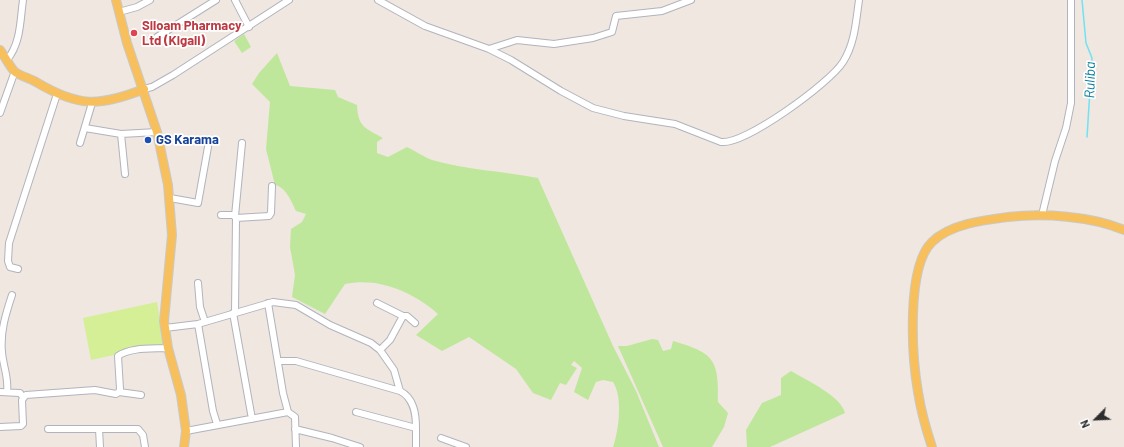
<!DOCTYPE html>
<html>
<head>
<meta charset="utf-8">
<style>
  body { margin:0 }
  #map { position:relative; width:1124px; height:447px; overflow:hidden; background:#efe7e0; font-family:Barlow,sans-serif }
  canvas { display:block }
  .north { position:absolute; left:1076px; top:399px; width:40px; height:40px; -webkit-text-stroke:3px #fff; paint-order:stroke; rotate:246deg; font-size:11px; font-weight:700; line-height:16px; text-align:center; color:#2e2e2e }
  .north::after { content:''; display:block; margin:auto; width:14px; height:18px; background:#2e2e2e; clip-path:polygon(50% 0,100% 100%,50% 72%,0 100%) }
</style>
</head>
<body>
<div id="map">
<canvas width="1124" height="447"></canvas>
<div class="north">N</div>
</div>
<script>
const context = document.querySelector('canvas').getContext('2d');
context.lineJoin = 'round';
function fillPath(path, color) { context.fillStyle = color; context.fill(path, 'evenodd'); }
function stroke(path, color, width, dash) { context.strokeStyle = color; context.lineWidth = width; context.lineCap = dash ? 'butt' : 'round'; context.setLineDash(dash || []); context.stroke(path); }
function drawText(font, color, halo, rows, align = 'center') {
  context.font = font + ' Barlow,sans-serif'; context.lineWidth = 3.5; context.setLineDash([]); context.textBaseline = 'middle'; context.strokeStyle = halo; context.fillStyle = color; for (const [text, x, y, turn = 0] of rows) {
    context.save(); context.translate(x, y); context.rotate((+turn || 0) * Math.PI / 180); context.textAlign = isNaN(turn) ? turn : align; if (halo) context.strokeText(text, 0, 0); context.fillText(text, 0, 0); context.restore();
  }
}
const green = new Path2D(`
  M244,34l7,13 -9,6 -8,-12z
  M277,53l13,33 45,4 3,7 19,8c1,22 8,23 26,33l-6,4v11l11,4 19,-10c8,4 17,10 25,13 34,10 71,11 106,18l75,168 23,45 23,56h-46c6,-17 10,-50 0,-65l-10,-2 -7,2 -8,18 -14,-8 8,-24 -8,-7 -3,4 6,3 -11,17 -6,-2 -9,17 -18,-7 -17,-24 -47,-32 -27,14 -26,-16 22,-21c-25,-22 -59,-37 -93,-30l-20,30 -33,-17 3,-22 -5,-28 1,-18 11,-7 4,-8 -10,-3c-4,-8 -10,-24 -21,-26l-9,-36 4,-47 -18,-18 7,-11z
  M652,339l6,1 5,11 8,-2 2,-8c41,12 46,18 45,61l10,11 -4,14 -12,20h-49l-45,-101h9z
  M791,371c15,9 50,25 54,42l-75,34h-23l-1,-17 16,-27 19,-8v-17z`);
const pitch = new Path2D(`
  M157,302l7,42 -73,16 -8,-42z`);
const stream = new Path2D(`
  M1082,0l4,43 6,15 -5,79`);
const minor = new Path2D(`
  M235,0l14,27
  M378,0l47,26 64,23 22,11 50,31 32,17 31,8 51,8 46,18c24,3 109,-59 122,-80 12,-19 13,-41 16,-62
  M119,12l18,-5 13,-7
  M157,37l59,-37
  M489,49l28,-9 37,4 39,-6 19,-6 4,-16 46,-5 29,-11
  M7,60c14,-17 13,-39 16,-60
  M144,89l8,-2 21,-12 116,-75
  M0,113l15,-42
  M85,128l36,6 36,-2
  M121,134l4,40
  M80,143l12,-40
  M170,198l28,5 10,-56
  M221,215h12l3,3 -1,95
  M1042,215l13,-54 11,-33 5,-25v-103
  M235,216l7,-73
  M236,218l33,-2 2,-3 1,-27
  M18,269l-8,-2 -2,-6 1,-18 48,-149
  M198,283l2,24 5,15
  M268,303l15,90 5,19
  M377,303l26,13 -13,24 -10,10
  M233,313l19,106
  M403,316h4l8,7
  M165,328l33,-4
  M278,361h18l104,30c14,7 16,23 16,37l-60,-16
  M0,392l20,1 3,4
  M7,392c2,-14 -4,-26 -5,-40 -2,-20 4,-39 10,-57
  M119,392l22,3
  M217,424l-4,-13 -15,-87 75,-22 23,3 34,20 41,18 9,7 14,20 6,21
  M0,427l21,-1 2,-2 -1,-24 4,-5 69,-5 21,4 3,-2 1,-3 -2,-33c12,-9 35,-7 50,-8
  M48,429h51l1,18
  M99,429h39l5,6 2,12
  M295,429l37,9 28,9
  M186,431l102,-19 7,5 1,30
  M441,438l25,9
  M416,447v-19`);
const major = new Path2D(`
  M116,0l11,43 30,89 11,53 4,50 -8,86 4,27 13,47 5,36 -2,16
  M0,50c5,7 9,15 14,21 5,5 16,7 22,11 42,25 63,25 108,7
  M932,447c-6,-18 -11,-36 -14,-55 -6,-35 -12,-125 14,-150 18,-18 52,-22 76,-25 35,-4 83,-1 116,13`);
const markers = [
  [134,33,4,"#e0444e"],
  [148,140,4,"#1a4fb4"]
];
const healthNames = [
  ["Siloam Pharmacy",142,26],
  ["Ltd (Kigali)",142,41]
];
const transitNames = [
  ["GS Karama",156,140]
];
const waterNames = [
  ["Ruliba",1090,80,-89]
];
fillPath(green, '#bfe79b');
fillPath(pitch, '#d4ef96');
stroke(stream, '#70e2f4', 1.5);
stroke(minor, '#b0b4be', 8);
stroke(major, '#c9c9c9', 10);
stroke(minor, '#fff', 6);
stroke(major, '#f7c05d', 8);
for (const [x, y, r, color] of markers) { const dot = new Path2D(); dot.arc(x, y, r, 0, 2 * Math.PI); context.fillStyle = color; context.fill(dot); stroke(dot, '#fff', 1.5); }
drawText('bold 13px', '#be3a42', '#fff', healthNames, 'left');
drawText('bold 13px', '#164399', '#fff', transitNames, 'left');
drawText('italic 14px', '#087fa0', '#fff', waterNames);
</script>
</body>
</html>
